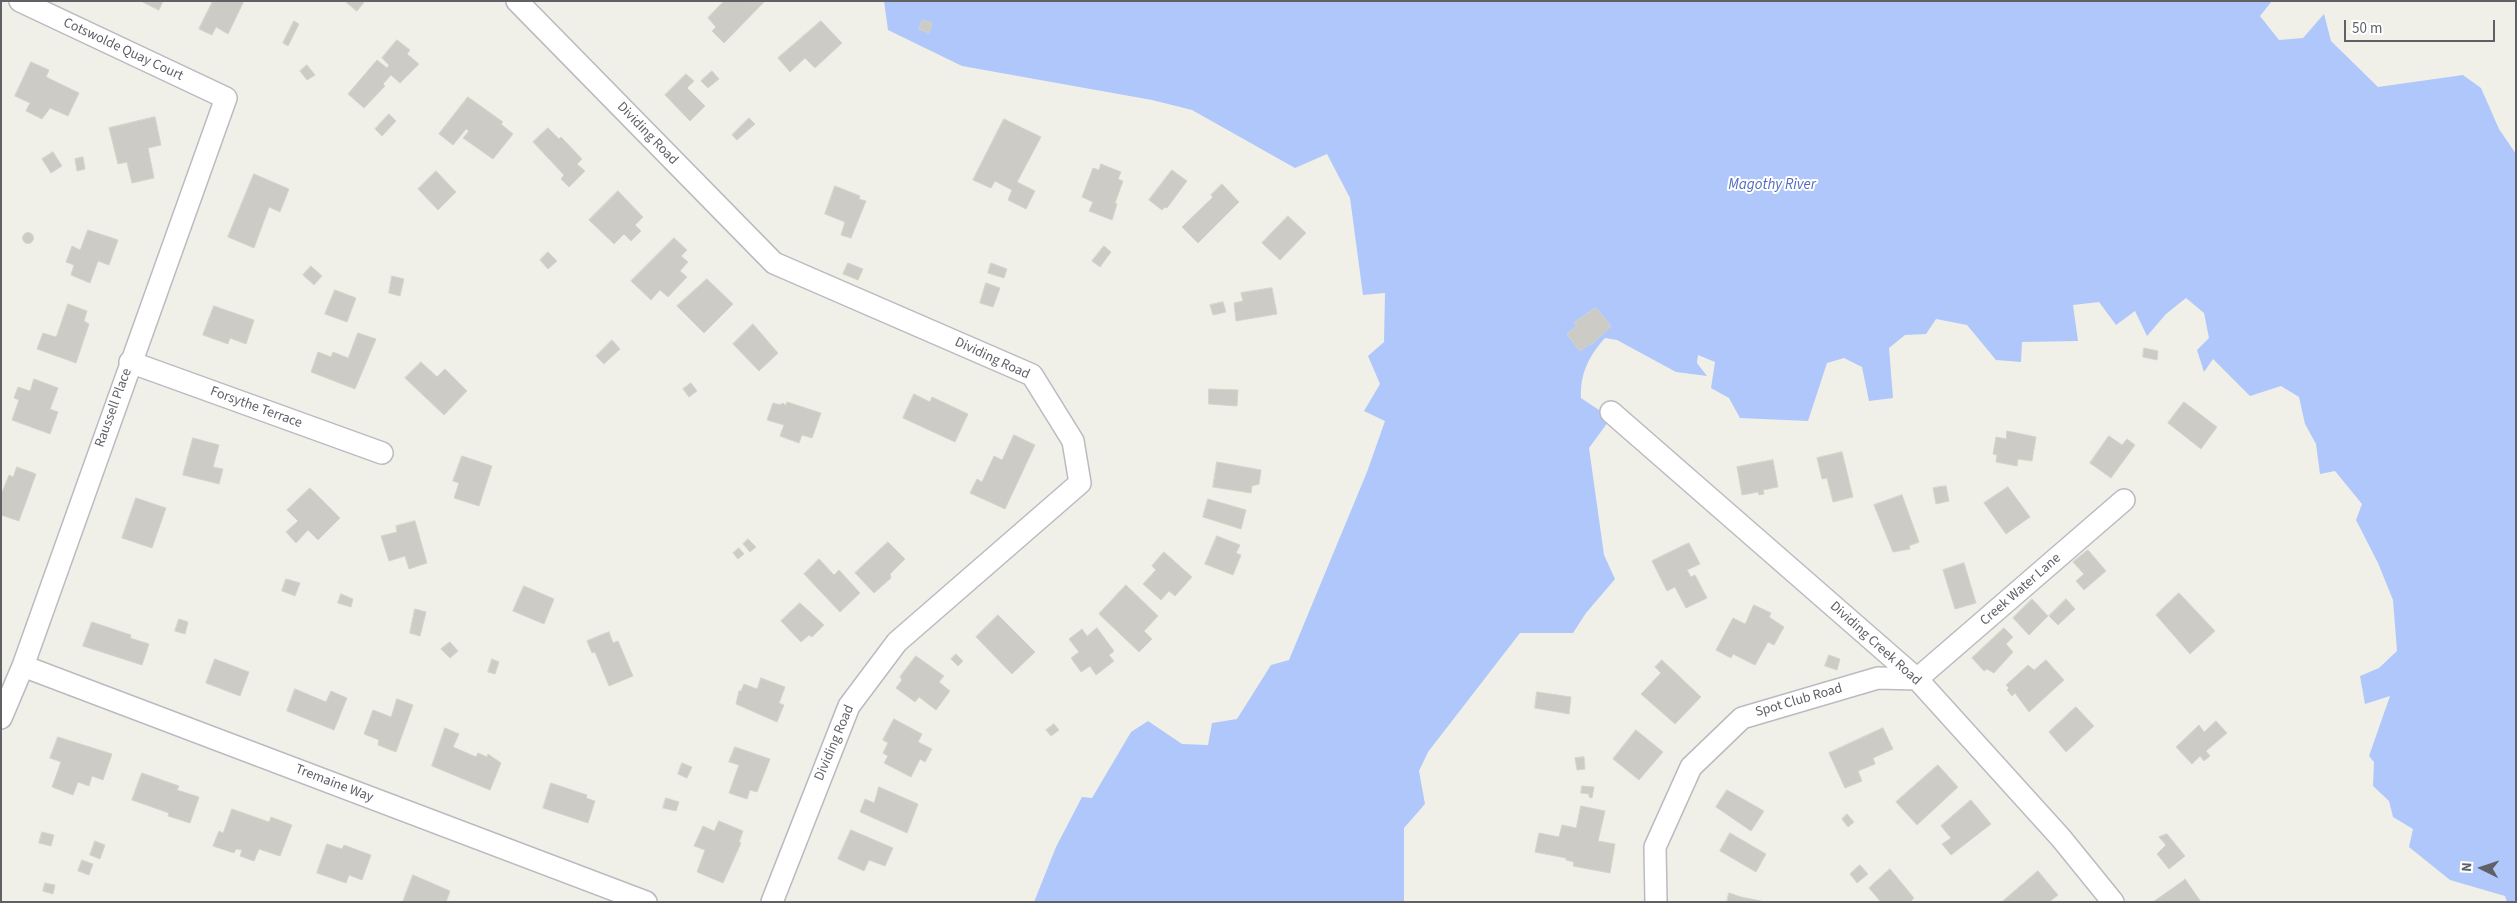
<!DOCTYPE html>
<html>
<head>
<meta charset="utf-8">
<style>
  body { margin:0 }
  #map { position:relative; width:2517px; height:903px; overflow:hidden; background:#f0f0e8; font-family:"Source Sans 3",sans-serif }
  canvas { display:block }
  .frame { position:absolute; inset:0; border:2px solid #5f6167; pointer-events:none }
  .north { position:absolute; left:2457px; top:843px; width:50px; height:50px; -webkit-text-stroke:4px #fff; paint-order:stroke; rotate:274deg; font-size:14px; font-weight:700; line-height:20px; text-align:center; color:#5f6167 }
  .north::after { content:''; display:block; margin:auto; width:18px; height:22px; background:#5f6167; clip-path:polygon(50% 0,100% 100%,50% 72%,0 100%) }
  .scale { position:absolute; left:2344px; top:20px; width:151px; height:22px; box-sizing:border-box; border:2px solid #5f6167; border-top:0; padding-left:6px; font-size:15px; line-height:18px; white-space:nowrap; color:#5f6167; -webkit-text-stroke:4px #fff; paint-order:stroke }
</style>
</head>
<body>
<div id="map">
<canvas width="2517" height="903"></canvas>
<div class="frame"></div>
<div class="north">N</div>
<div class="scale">50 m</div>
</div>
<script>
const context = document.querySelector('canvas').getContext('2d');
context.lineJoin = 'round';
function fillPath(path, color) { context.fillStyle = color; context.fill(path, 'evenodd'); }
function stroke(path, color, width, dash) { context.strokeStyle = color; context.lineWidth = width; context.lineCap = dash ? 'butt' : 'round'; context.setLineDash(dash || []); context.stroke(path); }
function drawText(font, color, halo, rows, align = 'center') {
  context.font = font + ' "Source Sans 3",sans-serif'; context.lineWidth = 4; context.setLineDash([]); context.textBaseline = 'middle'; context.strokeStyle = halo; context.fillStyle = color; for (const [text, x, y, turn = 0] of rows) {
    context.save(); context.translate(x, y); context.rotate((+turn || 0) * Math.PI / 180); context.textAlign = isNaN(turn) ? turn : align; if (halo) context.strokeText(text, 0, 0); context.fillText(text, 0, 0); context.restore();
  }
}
const water = new Path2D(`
  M884,1h1388l-12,15 19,24 24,-2 21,-24 7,27 47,46 85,-12 18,13 18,41 17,25v748h-9l-2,-6 -55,-16 -41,-33 4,-18 -20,-12 -4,-16 -16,-15 1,-24 -5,-6 21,-60 -25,8 -5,-28 19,-8 18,-17 -4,-51 -15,-37 -22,-43 6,-16 -27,-33 -15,3 -4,-30 -11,-20 -6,-27 -18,-11 -31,10 -37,-37 -9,13 -7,-22 12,-12 -5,-25 -18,-15 -20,16 -19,22 -12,-25 -19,14 -17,-23 -26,3 5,36 -56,1 -1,20 -25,-2 -29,-35 -31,-6 -10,15 -21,1 -16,13 4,50 -24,3 -7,-34 -18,-9 -17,5 -19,58 -68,-3 -11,-20 -18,-10 4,-26 -17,-7 -1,8 10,13 -31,-4 -59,-32 -12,-2c-16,18 -25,35 -24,60l30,20 -22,30 15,107 11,24 -29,34 -13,20h-53l-92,119 -9,19 6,33 -21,24v74h-370l22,-55 26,-50 10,1 39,-66 17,-11 34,23 26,1 4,-22 25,-4 34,-54 18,-5 78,-188 18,-51 -21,-10 16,-27 -12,-28 16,-14 1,-49 -22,2 -13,-97 -23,-44 -32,14 -103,-58 -40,-10 -190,-34 -74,-36z`);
const building = new Path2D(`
  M141,1h22l-4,9z
  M213,1h31l-16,33 -12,-7 -4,8 -13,-6z
  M345,1h20l-8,10z
  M724,1l40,1 -40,41 -12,-12 4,-4 -8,-9z
  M923,20l9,3 -3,10 -10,-4z
  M294,21l5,3 -11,22 -5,-3z
  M821,21l21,22 -27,25 -10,-10 -15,14 -12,-14z
  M397,40l13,10 -3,4 12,10 -19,19 -9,-8 -8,9 2,2 -21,22 -16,-14 29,-34 10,8 2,-3 -7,-7z
  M31,62l18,8 -3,7 33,16 -11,23 -18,-8 -8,11 -16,-8 4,-8 -15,-7z
  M307,65l8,10 -8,5 -7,-9z
  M712,71l7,8 -11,9 -7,-7z
  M686,74l8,7 -7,7 18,18 -15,15 -25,-26z
  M468,97l35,25 -2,2 12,10 -20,25 -30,-21 6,-7 -3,-2 -13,16 -14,-11z
  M389,114l7,7 -14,15 -7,-7z
  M155,117l6,28 -13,3 6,30 -22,5 -5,-21 -9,2 -9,-36z
  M749,118l6,6 -18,16 -5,-5z
  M1004,119l37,18 -24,45 18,9 -9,18 -18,-9 4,-10 -17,-9 -4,7 -18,-8z
  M548,128l11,11 2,-2 21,22 -5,5 8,7 -16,16 -8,-8 3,-4 -31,-33z
  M53,152l9,14 -11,7 -9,-14z
  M83,157l2,12 -8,2 -2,-12z
  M1101,164l20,8 -3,7 5,2 -8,22 2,1 -5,16 -23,-9 4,-9 -11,-5 11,-29 6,2z
  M1172,170l15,11 -20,27 -2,-1 -3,3 -13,-10z
  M436,171l20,21 -18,18 -20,-21z
  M254,174l35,15 -9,23 -11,-5 -15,41 -26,-11z
  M1222,184l17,18 -41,41 -16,-16 31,-30 -2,-2z
  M835,186l25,10 -1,3 7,2 -15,37 -10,-3 4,-13 -20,-8z
  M618,191l25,26 -8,8 6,6 -10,10 -7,-7 -10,10 -25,-24z
  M1288,216l18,17 -26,27 -18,-17z
  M88,230l30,10 -9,25 -11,-4 -8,22 -19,-8 3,-10 -8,-3 6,-16 8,4z
  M22.5 238a5.5 5.5 0 1 1 11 0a5.5 5.5 0 1 1-11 0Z
  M674,238l13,12 -6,6 7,6 -8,9 7,6 -19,20 -8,-7 -9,10 -20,-19z
  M1104,246l7,6 -11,15 -8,-6z
  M548,252l9,9 -9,8 -8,-9z
  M848,263l15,6 -5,11 -15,-6z
  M991,263l16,6 -3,9 -16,-5z
  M311,266l11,10 -8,9 -11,-10z
  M392,276l12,3 -4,17 -11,-3z
  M707,279l26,25 -29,29 -27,-27z
  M986,283l14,5 -7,19 -13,-4z
  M1272,288l5,26 -41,7 -2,-18 9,-2 -2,-8z
  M335,290l21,8 -9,24 -22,-8z
  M1223,302l3,10 -13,3 -3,-10z
  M68,304l19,7 -3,10 5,3 -13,39 -39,-14 6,-16 13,4z
  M214,306l40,14 -8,24 -16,-6 -2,6 -25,-9z
  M1596,308l15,18 -20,19 -1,-2 -10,8 -13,-17 10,-8 -3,-3z
  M753,324l25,29 -19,18 -26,-27z
  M358,333l18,6 -21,50 -44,-17 7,-20 13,5 2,-5 15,6z
  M612,340l8,9 -16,15 -8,-8z
  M2144,348l14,3 -1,9 -14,-3z
  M421,362l16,15 8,-8 22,22 -23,24 -39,-37z
  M34,379l24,9 -8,21 8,3 -8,22 -38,-14 7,-20 -5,-2 4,-11 12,4z
  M691,383l6,8 -8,6 -6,-8z
  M1209,389l29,1 -1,16 -28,-2z
  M914,394l16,8 2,-5 36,17 -13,28 -52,-24z
  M787,402l34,11 -9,25 -10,-3 -3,8 -19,-7 4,-11 -17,-5 6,-17 8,2 1,-2 4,2z
  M2184,402l33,25 -16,22 -33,-26z
  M2007,431l29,6 -4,24 -14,-2 -1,7 -21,-4 1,-7 -4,-1 3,-17 10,2z
  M1014,435l21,10 -30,64 -35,-16 7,-14 5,3 12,-26 8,4z
  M2109,436l13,9 5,-6 8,6 -24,33 -21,-15z
  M193,438l26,7 -6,22 10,2 -4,15 -36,-9z
  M1842,452l11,45 -20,5 -6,-24 -5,1 -5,-21z
  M462,456l30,10 -13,40 -25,-8 5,-15 -6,-2z
  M1773,460l5,27 -15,3 1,4 -5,1 -1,-3 -16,3 -5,-28z
  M1217,462l44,8 -2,14 -7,2 -1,7 -38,-6z
  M17,467l19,7 -17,47 -18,-6v-20l8,-20 4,2z
  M1946,486l3,15 -13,3 -3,-16z
  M2008,487l22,30 -24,17 -22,-31z
  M310,488l30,30 -22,22 -10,-10 -12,13 -10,-11 12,-11 -11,-11z
  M1902,495l17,47 -10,4 1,3 -17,3 -19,-47z
  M136,498l30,10 -14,40 -30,-10z
  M1208,499l38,11 -5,19 -38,-12z
  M415,521l12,42 -18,6 -4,-13 -16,5 -8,-25 16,-4 -1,-6z
  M1217,536l23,9 -4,8 5,2 -8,20 -28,-11z
  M748,539l8,8 -6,5 -7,-8z
  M888,542l17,17 -15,15 1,4 -17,15 -19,-20z
  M1689,543l11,21 -13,6 4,7 4,-2 12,23 -21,10 -11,-21 -8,4 -15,-30z
  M739,548l5,6 -6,5 -5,-6z
  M2088,550l18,21 -22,19 -8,-9 8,-7 -11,-12z
  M1164,552l28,25 -17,19 -6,-5 -8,9 -18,-16 13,-14 -4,-4z
  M819,559l15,16 5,-5 21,23 -20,19 -36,-38z
  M1964,563l12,40 -21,6 -12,-39z
  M286,579l14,4 -5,13 -13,-5z
  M1126,585l32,31 -14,15 8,8 -13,13 -40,-38z
  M524,586l30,13 -10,25 -31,-13z
  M2179,593l36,38 -25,23 -34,-39z
  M341,594l12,5 -2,8 -13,-4z
  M2032,599l16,17 -19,19 -16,-17z
  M2066,599l9,10 -17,16 -9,-9z
  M800,603l24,22 -12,12 -3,-2 -8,7 -20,-21z
  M1754,605l17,8 -2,4 15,10 -10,18 -6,-3 -13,23 -22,-11 -2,4 -15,-8 17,-32 12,6z
  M415,609l11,3 -6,24 -10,-3z
  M998,615l37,37 -23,22 -36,-37z
  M179,619l9,3 -3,12 -10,-3z
  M92,622l39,13 -1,3 19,6 -7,21 -59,-19z
  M1097,628l17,23 -5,4 5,6 -18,14 -6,-9 -9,6 -10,-14 8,-6 -10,-13 13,-10 5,7z
  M2004,628l9,9 -7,7 7,8 -19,21 -7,-4 -3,2 -12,-13z
  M609,632l4,11 5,-2 15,35 -24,10 -14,-34 -3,1 -5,-12z
  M450,642l8,9 -8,7 -9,-9z
  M956,654l7,7 -5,5 -7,-7z
  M1829,655l11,4 -3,11 -12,-4z
  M916,656l28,20 -5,6 11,9 -14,19 -17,-13 -4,5 -19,-14 6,-8 -2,-3z
  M215,659l34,13 -9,24 -34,-13z
  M492,659l7,3 -4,12 -7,-2z
  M1662,660l39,37 -26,27 -34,-30 20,-21 -6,-6z
  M2046,660l18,20 -35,32 -14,-19 -3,3 -5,-6 2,-2 -3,-3 22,-20 6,5z
  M761,678l24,9 -6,16 5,2 -7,17 -41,-18 3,-13h2l3,-7 13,5z
  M295,689l31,13 5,-11 16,7 -13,32 -47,-19z
  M1537,692l34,5 -2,17 -34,-6z
  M397,699l16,6 -17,47 -18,-7 1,-5 -15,-6 9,-24 18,7z
  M2076,707l18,19 -28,26 -17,-20z
  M894,719l28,15 -4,8 14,7 -7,13 -5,-3 -9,18 -27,-14 4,-7 -5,-3 5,-10 -5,-3z
  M2216,721l11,12 -21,18 4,5 -6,5 -4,-5 -8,8 -16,-17 23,-22 5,7z
  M1054,724l5,6 -8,6 -5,-6z
  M445,728l14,6 -6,13 23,10 2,-4 9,4 1,-3 13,9 -11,27 -58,-24z
  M1883,728l10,21 -20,9 2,6 -17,7 4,10 -17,7 -16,-35z
  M1636,730l27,22 -24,28 -26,-21z
  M58,737l54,17 -9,26 -11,-4 -3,10 -11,-4 -5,13 -21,-8 9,-25 -11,-4z
  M735,747l35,12 -13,33 -7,-2 -3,9 -18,-6 10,-28 -10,-3z
  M1584,757l1,12 -8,1 -2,-12z
  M682,763l10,4 -5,11 -9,-4z
  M1938,765l20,22 -41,38 -21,-23z
  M142,773l37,13 -2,4 22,7 -9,26 -22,-7 1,-3 -37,-13z
  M551,783l36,12 -1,3 9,3 -7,22 -45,-15z
  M1582,786l12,1 -2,11 -3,-1v-3l-8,-1z
  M879,787l39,17 -11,29 -47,-21 5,-13 9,4z
  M1727,790l37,21 -13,20 -35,-24z
  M666,798l13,4 -3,9 -13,-3z
  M1971,800l20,24 -40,31 -9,-11 9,-6 -10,-12z
  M1581,806l24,5 -7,30 17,3 -5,29 -37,-7 1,-4 -8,-2v-2l-31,-6 4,-19 20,4 3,-12 14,3z
  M232,809l37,13 2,-5 21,8 -12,31 -21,-7 -5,12 -14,-5 2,-6 -6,-1 -2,4 -21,-7 6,-15 4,2z
  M1847,814l7,8 -6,5 -6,-8z
  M719,821l24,10 -4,11 2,1 -18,40 -26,-11 8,-22 -11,-4 9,-20 11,5z
  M851,830l42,18 -8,18 -16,-6 -5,11 -26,-12z
  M42,832l12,3 -3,11 -12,-3z
  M1730,833l36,21 -10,18 -36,-21z
  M2167,834l18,22 -16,13 -12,-15 9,-9 -7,-8z
  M95,841l10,4 -5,14 -10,-4z
  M327,844l15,5 2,-4 27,10 -9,25 -13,-5 -3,8 -29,-10z
  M82,860l11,4 -4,11 -11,-4z
  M1860,865l8,9 -11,9 -7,-9z
  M1890,869l24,29 -4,4h-29l-12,-14z
  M2038,871l20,24 -9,7h-47z
  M413,875l37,16 -4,11h-43z
  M2185,879l16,23h-48l30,-21z
  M45,883l10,2 -2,9 -10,-3z
  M1729,893l12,4 20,4 -34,1z`);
const minor = new Path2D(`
  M517,1l257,262 258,112 41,66 7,42 -183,159 -48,64 -77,196
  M130,362l252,91
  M1611,412l306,267 144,159 52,64
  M23,666l623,236
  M1,718l22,-52 203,-568 -206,-97
  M1656,902l-1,-55 36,-80 51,-49 136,-40 39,1 207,-179`);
const streetNames = [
  ["Cotswolde Quay Court",123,50,25],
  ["Dividing Road",647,134,46],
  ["Dividing Road",992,359,25],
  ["Raussell Place",114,408,-70],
  ["Forsythe Terrace",256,408,20],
  ["Creek Water Lane",2021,590,-41],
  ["Dividing Creek Road",1875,644,42],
  ["Spot Club Road",1799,701,-16],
  ["Dividing Road",835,743,-67],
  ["Tremaine Way",334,784,21]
];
const waterNames = [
  ["Magothy River",1772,186]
];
fillPath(water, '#afc7fa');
fillPath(building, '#cccbc5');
stroke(building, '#d5d4c7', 1);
stroke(minor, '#babbc1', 24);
stroke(minor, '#fff', 21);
drawText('14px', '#5f6167', '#fff', streetNames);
drawText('italic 15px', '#516bbe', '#fff', waterNames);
</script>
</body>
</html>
